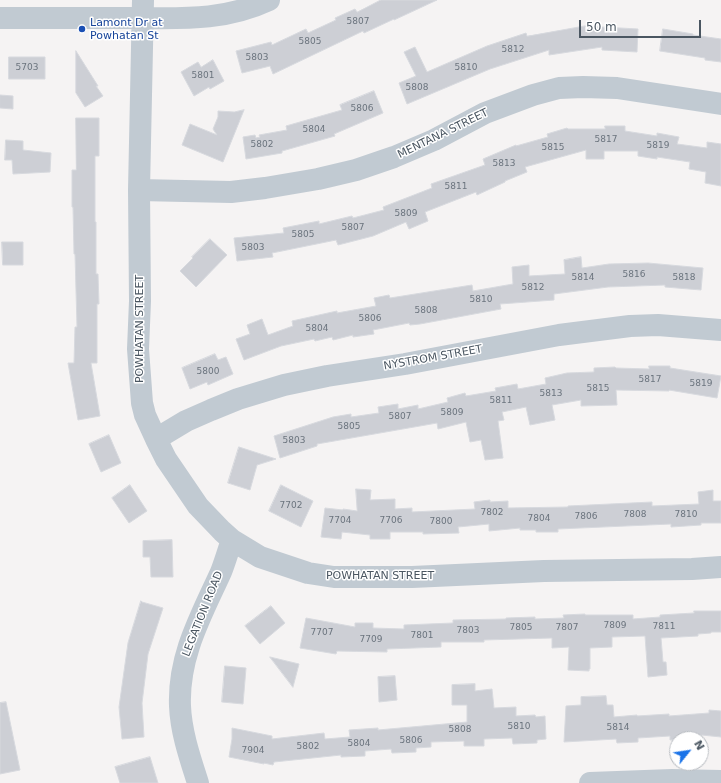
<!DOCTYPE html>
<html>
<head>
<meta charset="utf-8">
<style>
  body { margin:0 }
  #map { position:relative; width:721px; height:783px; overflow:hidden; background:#f5f3f3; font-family:"DejaVu Sans",sans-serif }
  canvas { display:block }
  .north { position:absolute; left:669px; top:731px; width:40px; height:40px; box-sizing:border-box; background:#fff; border:1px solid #b7bbc0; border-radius:50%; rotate:60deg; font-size:11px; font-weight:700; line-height:16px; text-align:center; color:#4a5661 }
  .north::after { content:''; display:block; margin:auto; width:14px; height:18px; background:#1a73e8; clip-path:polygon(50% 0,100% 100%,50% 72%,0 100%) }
  .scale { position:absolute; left:579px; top:20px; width:122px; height:18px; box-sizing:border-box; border:2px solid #4a5661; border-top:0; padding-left:5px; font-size:12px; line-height:14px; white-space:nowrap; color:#4a5661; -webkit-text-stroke:3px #fff; paint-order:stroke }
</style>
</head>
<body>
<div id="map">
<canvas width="721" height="783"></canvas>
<div class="north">N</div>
<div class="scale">50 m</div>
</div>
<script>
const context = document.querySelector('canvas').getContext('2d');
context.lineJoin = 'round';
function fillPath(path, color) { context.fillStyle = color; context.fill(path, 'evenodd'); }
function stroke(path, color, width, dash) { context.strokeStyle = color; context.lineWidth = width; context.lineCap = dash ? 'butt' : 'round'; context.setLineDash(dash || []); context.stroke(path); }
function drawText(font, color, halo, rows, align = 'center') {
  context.font = font + ' "DejaVu Sans",sans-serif'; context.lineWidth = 3; context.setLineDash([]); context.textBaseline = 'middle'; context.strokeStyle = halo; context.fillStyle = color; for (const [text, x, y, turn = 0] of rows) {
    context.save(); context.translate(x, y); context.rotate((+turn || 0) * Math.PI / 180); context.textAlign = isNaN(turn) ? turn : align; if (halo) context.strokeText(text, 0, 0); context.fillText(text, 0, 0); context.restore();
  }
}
const building = new Path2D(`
  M381,0h56l-43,20v-1l-30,14 -1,-2 -90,43 -3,-8 -28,7 -6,-22 35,-9 1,3 34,-16 2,4 28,-13 -1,-2 20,-9 2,3z
  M585,26l53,3 -1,23 -35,-2v-3l-53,8v-5l-59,19 -83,35 -8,-21 17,-7 -12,-24 11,-5 12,25 60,-26 39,-13 1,3z
  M663,29l30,5v1l28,4v23l-16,-2v-2l-45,-7z
  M76,51l22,35h-2l7,10 -18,11 -9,-14z
  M9,57h36v22h-36z
  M213,60l11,21 -14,8 -1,-2 -15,9 -13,-24 17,-10 3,5z
  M374,91l9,22 -49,21 1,2 -53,15v2l-36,6 -3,-22 12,-2 1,3 4,-1 -1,-2 28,-5 -1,-4 56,-16 -2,-5z
  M0,95l13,1v13l-13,-1z
  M244,110l-21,52 -41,-17 8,-21 27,11 -4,-6 5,-12v-6l16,1z
  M76,118h23v38h-4v66h1v52h2l1,30h-2v59h-6l9,53 -22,4 -10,-57h6l1,-36h2l-2,-73h-1l-1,-47h-1v-37h4z
  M605,126h20v5l32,5v-3l22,4 -2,7 30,4v-6l14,2v42l-16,-3 1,-11 -17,-3 1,-7 -33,-5v2l-19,-3v-5h-34v8h-18v-9l-61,17 2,5 -22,9v1l-28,13 -1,-3 -51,20 3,9 -19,8 -3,-7 -33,14 -35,9 -2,-5 -64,13 1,4 -36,4 -3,-23 50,-5 -1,-5 36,-7v3l33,-8 1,2 31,-8 -1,-3 49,-19 -1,-4 54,-19 -2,-6 33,-14v1l32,-9 -1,-3 20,-6 1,1h37z
  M6,140l17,1v9l28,3 -1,19 -37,2 -1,-14h-7z
  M210,239l17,16 -31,32 -16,-16 13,-13 -1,-1z
  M2,242h21v23h-20z
  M581,257l1,11 27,-4 39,-1 55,5 -2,22 -36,-3v-2l-57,2 -54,7v6l-54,4 1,5 -81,15 -10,1 -1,-2 -36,7 1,4 -21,3v-2l-20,5 -1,-3 -17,4 -1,-2 -33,7 -37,14 -8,-21 14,-5 -3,-9 15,-6 6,16 25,-9 -1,-5 45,-10v2l39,-7 -2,-8 15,-3 1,3 82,-13 1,6 40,-7 -1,-17 17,-2v11l36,-2 -1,-14z
  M215,354l3,6 8,-3 7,17 -25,11 -1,-3 -17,7 -8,-21z
  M649,366h21v2l51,8 -4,22 -48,-8v1l-53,-1 1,15 -36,1v-6l-29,5 3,15 -25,5 -4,-18 -24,5 2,8 -6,1 5,37 -18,2 -4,-20 -11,2 -4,-20 -28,7 -1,-6 -120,21v2l-37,12 -6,-22 59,-19 18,-3v3l28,-4 -1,-6 20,-3v5l20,-4v4l30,-7 -1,-4 18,-5 1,3 30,-5 -1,-3 22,-4 1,5 28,-5 -1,-6 22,-5 27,-1v-4l21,-1 1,1 33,1z
  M109,435l12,28 -20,9 -12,-28z
  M239,447l37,12 -19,6 -7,25 -22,-7z
  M130,485l17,26 -18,12 -17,-25z
  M281,485l32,16 -12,26 -32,-16z
  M356,489l15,1 -1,10 25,-1v10l17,-1v4l63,-3 -1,-7 16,-2v2l18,-1v7l60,-1v-1l84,-4v4l47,-2 -1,-12 15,-2v11h8v22h-20v2l-30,2v-3l-113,5v3h-22v-2h-16v-2l-31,3v-7l-31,3 1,6 -36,1v-2h-33v7h-20v-4l-28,-3 -1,7 -20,-2 4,-29 18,2v-1l14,2z
  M172,540l1,37h-22l-1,-20h-7v-16z
  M141,601l1,1 21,6 -15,46 -6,49 2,34 -22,2 -3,-32 9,-64z
  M271,606l14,17 -25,21 -15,-18z
  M694,611h27v21h-10v1l-13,1v2l-37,2 2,24h3l1,13 -19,2 -3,-41 -33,1v10l-22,1v21h-1v2l-21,-1 1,-23 -17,1v-10l-68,2v2h-43v5l-54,2v3l-50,-1 -1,3 -36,-6 6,-30 49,9v-4h18v5l31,1v-4l49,-2v-3l53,-1v-1l29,-1v2l29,-1 -1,-3 22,-1v1h48v4l27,-2v-2l34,-2z
  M270,657l29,7 -6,23z
  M225,666l21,2 -3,36 -21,-2z
  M395,676l2,24 -18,2 -1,-25z
  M475,684v7l17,-2 2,19 22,-1v9l19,-1 1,2 9,-1 1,23 -9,1v3l-24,1 -1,-6 -28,1v7h-20v-5l-33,1v5l-15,1v4l-24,1 -1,-4 -26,2v5l-24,1v-2l-67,7 -1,3 -9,-2v1l-35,-7 3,-18v-11l40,8v3l52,-6 1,6 25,-2 -1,-7 29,-2v2l89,-8v-17h-15v-20z
  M606,696l1,9h6l1,12 23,-2v1l32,-2v2l40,-3v-3l12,1v26l-29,-3v5l-22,1v-4l-32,2v4l-21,1 -1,-4 -52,3 2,-36 15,-1v-8z
  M6,702l14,68 -20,4v-71z
  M150,757l8,26h-38l-5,-16z`);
const minor = new Path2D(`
  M143,0l-4,190 1,111 -2,48 4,54 3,12 11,24 10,20 32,47 24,25 10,9 28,17 48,16 26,4h78l132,-6 148,-2 29,-2
  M0,18c43,0 85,0 128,0 50,0 94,4 141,-18
  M139,190l92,2 34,-4 53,-9 38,-9 38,-13 40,-17 51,-27 48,-18 26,-7 24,-1 34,1 104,16
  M156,439l30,-18 25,-11 27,-11 46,-14 43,-9 78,-12 154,-29 71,-9 28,-1 63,5
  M198,783c-8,-25 -17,-51 -18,-77 -2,-50 21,-90 41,-134 4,-10 7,-21 11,-32
  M590,783l82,-3 49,1`);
const markers = [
  [82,29,4,"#1a4fb4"]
];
const numberNames = [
  ["5807",358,22],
  ["5805",310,42],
  ["5812",513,50],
  ["5803",257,58],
  ["5703",27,68],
  ["5810",466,68],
  ["5801",203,76],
  ["5808",417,88],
  ["5806",362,109],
  ["5804",314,130],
  ["5817",606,140],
  ["5802",262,145],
  ["5819",658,146],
  ["5815",553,148],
  ["5813",504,164],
  ["5811",456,187],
  ["5809",406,214],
  ["5807",353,228],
  ["5805",303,235],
  ["5803",253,248],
  ["5816",634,275],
  ["5814",583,278],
  ["5818",684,278],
  ["5812",533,288],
  ["5810",481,300],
  ["5808",426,311],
  ["5806",370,319],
  ["5804",317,329],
  ["5800",208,372],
  ["5817",650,380],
  ["5819",701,384],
  ["5815",598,389],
  ["5813",551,394],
  ["5811",501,401],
  ["5809",452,413],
  ["5807",400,417],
  ["5805",349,427],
  ["5803",294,441],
  ["7702",291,506],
  ["7802",492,513],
  ["7808",635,515],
  ["7810",686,515],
  ["7806",586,517],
  ["7804",539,519],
  ["7704",340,521],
  ["7706",391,521],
  ["7800",441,522],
  ["7809",615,626],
  ["7811",664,627],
  ["7805",521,628],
  ["7807",567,628],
  ["7803",468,631],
  ["7707",322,633],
  ["7801",422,636],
  ["7709",371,640],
  ["5810",519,727],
  ["5814",618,728],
  ["5808",460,730],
  ["5806",411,741],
  ["5804",359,744],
  ["5802",308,747],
  ["7904",253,751]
];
const transitNames = [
  ["Lamont Dr at",90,23],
  ["Powhatan St",90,36]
];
const streetNames = [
  ["MENTANA STREET",443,134,-26],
  ["POWHATAN STREET",140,329,-90],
  ["NYSTROM STREET",433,358,-10],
  ["POWHATAN STREET",380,576],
  ["LEGATION ROAD",203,614,-68]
];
fillPath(building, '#cdcfd5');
stroke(building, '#d7d9de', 1);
stroke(minor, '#c1cad2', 22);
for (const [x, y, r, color] of markers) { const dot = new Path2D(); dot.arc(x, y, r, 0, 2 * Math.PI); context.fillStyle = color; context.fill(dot); stroke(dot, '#fff', 1.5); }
drawText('9px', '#6b747e', null, numberNames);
drawText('11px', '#164399', '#fff', transitNames, 'left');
drawText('11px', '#4a5661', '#fff', streetNames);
</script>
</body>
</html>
